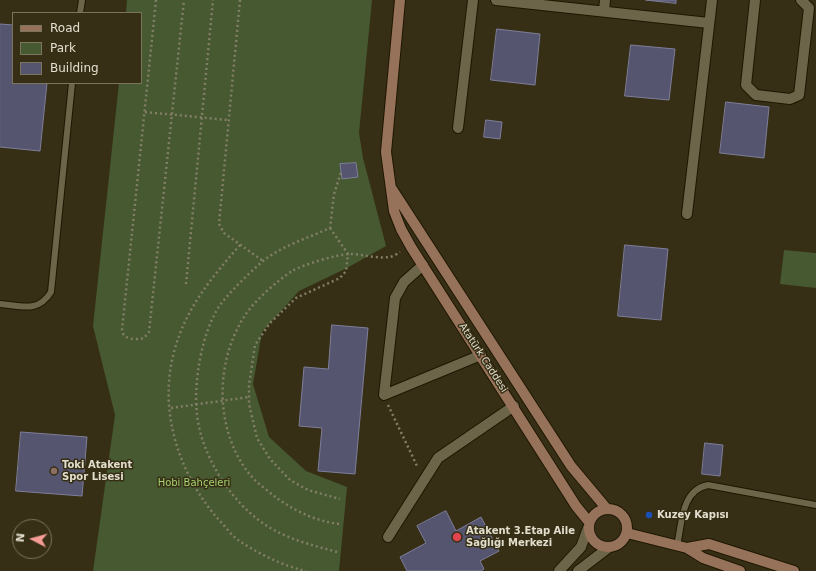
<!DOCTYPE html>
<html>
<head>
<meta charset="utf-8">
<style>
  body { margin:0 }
  #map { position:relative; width:816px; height:571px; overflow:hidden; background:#362f15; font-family:"DejaVu Sans",sans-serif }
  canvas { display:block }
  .legend { position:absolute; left:12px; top:12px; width:130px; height:72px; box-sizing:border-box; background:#362f15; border:1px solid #7b755f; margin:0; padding:5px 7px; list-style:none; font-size:12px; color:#e2dece }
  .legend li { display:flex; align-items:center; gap:8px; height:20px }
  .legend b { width:20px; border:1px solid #7b755f }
  .north { position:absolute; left:12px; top:519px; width:40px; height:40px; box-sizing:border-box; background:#362f15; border:1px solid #7b755f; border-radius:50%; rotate:276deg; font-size:11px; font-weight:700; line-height:16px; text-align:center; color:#e2dece }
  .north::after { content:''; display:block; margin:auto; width:14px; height:18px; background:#f59c94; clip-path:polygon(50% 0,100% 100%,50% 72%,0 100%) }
</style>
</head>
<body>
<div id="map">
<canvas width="816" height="571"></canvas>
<ul class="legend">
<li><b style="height:5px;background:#97725a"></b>Road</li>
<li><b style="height:11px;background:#465930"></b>Park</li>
<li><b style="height:11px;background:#55556f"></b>Building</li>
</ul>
<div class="north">N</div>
</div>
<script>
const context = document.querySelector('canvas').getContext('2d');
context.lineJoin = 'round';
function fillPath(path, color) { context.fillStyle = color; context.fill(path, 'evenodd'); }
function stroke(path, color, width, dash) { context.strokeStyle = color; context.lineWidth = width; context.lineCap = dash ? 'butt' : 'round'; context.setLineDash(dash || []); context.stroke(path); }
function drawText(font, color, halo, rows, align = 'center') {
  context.font = font + ' "DejaVu Sans",sans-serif'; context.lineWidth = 3; context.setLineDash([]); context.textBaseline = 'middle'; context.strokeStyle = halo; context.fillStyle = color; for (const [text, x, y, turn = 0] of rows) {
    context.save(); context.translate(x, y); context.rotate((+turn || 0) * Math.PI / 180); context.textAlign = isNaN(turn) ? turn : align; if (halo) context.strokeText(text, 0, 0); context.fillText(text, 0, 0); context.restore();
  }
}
const green = new Path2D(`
  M127,0h245l-13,133 4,25 23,88 -39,22 -48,23 -37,41 -9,52 16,53 37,34 41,16 -8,84h-246l22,-156 -22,-89 26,-243h22v-70h-15z
  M784,250l32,3v35l-36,-4z`);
const building = new Path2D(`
  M646,0h30v3z
  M0,24l13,1v58h34l-7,68 -40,-4z
  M497,29l43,5 -5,51 -44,-5z
  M631,45l44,4 -6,51 -44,-4z
  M726,102l43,5 -5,51 -44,-5z
  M486,120l16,2 -2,17 -16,-2z
  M356,163l2,14 -16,2 -2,-15z
  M625,245l43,4 -7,71 -43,-4z
  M332,325l36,3 -13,146 -37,-3 4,-43 -23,-2 5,-59 24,2z
  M21,432l66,5 -5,59 -66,-5z
  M705,443l18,2 -3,31 -18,-2z
  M446,511l10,20 25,-14 18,34 -19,10 4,8 -3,2h-74l-7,-14 26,-14 -9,-17z`);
const path = new Path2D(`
  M156,0l-34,330c1,10 14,10 22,8l5,-6 35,-332
  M240,0l-21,224 5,9 39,28
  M145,112l83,8
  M330,228l18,26 -2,17 -6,7 -44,20 -26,25 -15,22 -6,40v19l8,34 13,21 20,21 18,10 32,9
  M240,245c-28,32 -55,64 -66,107 -16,59 5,123 45,168 6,6 12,15 19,20 19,13 45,26 68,31
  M186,284l27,-284
  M388,405l30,63
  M171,408l78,-11
  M339,524c-23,-3 -42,-12 -61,-25 -10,-8 -23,-17 -31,-28 -32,-43 -32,-109 -3,-154 8,-14 34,-37 48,-46 10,-6 46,-17 58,-17 12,0 27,5 39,3 3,0 8,-3 11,-5
  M337,552c-25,-7 -51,-13 -73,-28 -32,-22 -59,-63 -66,-102 -3,-17 -2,-34 0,-51 3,-22 11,-54 26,-71 11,-13 25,-27 38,-38 19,-16 46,-24 68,-34l4,-34 7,-22`);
const lane = new Path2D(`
  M80,13l2,-13
  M0,304c22,2 38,9 51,-12l21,-209
  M677,546c5,-22 4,-56 31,-61l108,20`);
const street = new Path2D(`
  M496,0l213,23
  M755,0l-9,85 10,10 34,4 9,-4 10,-87 -8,-8
  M604,11l1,-11
  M458,128l15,-128
  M687,214l25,-214
  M423,265l-19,17 -9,16 -11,97 97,-40
  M388,537l50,-79 76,-52
  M559,571l22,-24 7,-19
  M578,571l30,-23`);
const secondary = new Path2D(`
  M400,0l-14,152 8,59 7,18 10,18 165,259 13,16
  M392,189l179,277 36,43
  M589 528a19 19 0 1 1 38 0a19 19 0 1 1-38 0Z
  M627,533l60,15 16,10 37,13
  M687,548l22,-4 85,27`);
const markers = [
  [54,471,4,"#8d6e63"],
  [649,515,4,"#1a4fb4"],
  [457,537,5,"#e0444e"]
];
const streetNames = [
  ["Atatürk Caddesi",483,358,57]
];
const poiNames = [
  ["Toki Atakent",62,465],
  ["Spor Lisesi",62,477],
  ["Kuzey Kapısı",657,515],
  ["Atakent 3.Etap Aile",466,531],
  ["Sağlığı Merkezi",466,543]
];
const parkNames = [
  ["Hobi Bahçeleri",194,483]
];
fillPath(green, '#465930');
fillPath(building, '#55556f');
stroke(building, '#7e7e9b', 1);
stroke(lane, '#1e1700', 8);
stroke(street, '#1e1700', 12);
stroke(secondary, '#1e1700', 12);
stroke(path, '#837e68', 2.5, [2, 3]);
stroke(lane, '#6c6549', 6);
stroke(street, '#6c6549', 10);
stroke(secondary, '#97725a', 10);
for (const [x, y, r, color] of markers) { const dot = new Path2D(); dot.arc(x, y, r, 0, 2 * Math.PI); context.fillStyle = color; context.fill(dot); stroke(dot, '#362f15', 1.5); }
drawText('10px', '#e2dece', '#362f15', streetNames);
drawText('bold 10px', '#e2dece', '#362f15', poiNames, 'left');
drawText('10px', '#a4d16f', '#362f15', parkNames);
</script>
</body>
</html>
